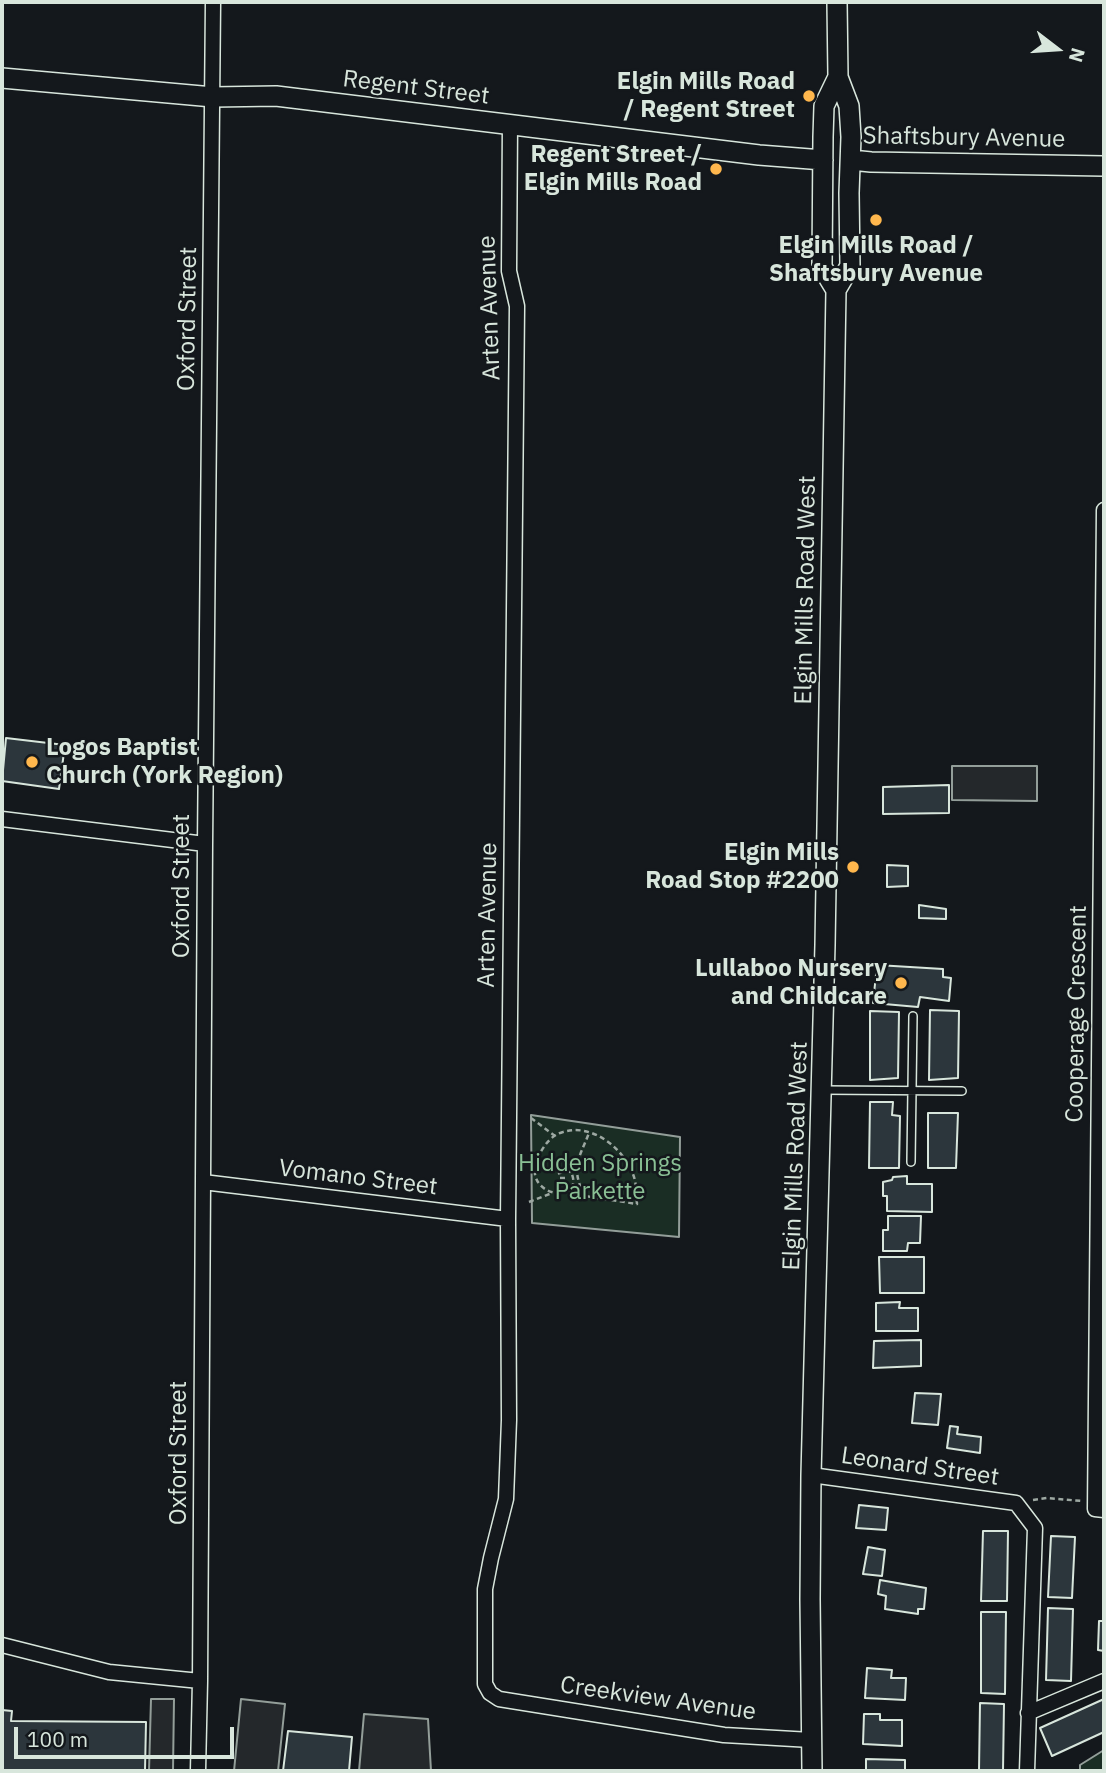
<!DOCTYPE html>
<html>
<head>
<meta charset="utf-8">
<style>
  body { margin:0 }
  #map { position:relative; width:1106px; height:1773px; overflow:hidden; background:#14181c; font-family:"IBM Plex Sans",sans-serif }
  canvas { display:block }
  .frame { position:absolute; inset:0; border:4px solid #d8e6dc; pointer-events:none }
  .north { position:absolute; left:1022px; top:14px; width:70px; height:70px; -webkit-text-stroke:5px #14181c; paint-order:stroke; rotate:107deg; font-size:19px; font-weight:700; line-height:28px; text-align:center; color:#d8e6dc }
  .north::after { content:''; display:block; margin:auto; width:24px; height:32px; background:#d8e6dc; clip-path:polygon(50% 0,100% 100%,50% 72%,0 100%) }
  .scale { position:absolute; left:14px; top:1727px; width:220px; height:32px; box-sizing:border-box; border:4px solid #d8e6dc; border-top:0; padding-left:9px; font-size:21px; line-height:24px; white-space:nowrap; color:#d8e6dc; -webkit-text-stroke:5px #14181c; paint-order:stroke }
</style>
</head>
<body>
<div id="map">
<canvas width="1106" height="1773"></canvas>
<div class="frame"></div>
<div class="north">N</div>
<div class="scale">100 m</div>
</div>
<script>
const context = document.querySelector('canvas').getContext('2d');
context.lineJoin = 'round';
function fillPath(path, color) { context.fillStyle = color; context.fill(path, 'evenodd'); }
function stroke(path, color, width, dash) { context.strokeStyle = color; context.lineWidth = width; context.lineCap = dash ? 'butt' : 'round'; context.setLineDash(dash || []); context.stroke(path); }
function drawText(font, color, halo, rows, align = 'center') {
  context.font = font + ' "IBM Plex Sans",sans-serif'; context.lineWidth = 5; context.setLineDash([]); context.textBaseline = 'middle'; context.strokeStyle = halo; context.fillStyle = color; for (const [text, x, y, turn = 0] of rows) {
    context.save(); context.translate(x, y); context.rotate((+turn || 0) * Math.PI / 180); context.textAlign = isNaN(turn) ? turn : align; if (halo) context.strokeText(text, 0, 0); context.fillText(text, 0, 0); context.restore();
  }
}
const green = new Path2D(`
  M531,1115l149,22 -1,100 -147,-14z
  M1104,1750v21h-24v-6z`);
const parking = new Path2D(`
  M952,766h85v35l-85,-1z
  M151,1699h23l-1,72h-24z
  M241,1699l44,5 -7,67h-44z
  M364,1714l64,5 3,52h-72z`);
const building = new Path2D(`
  M6,738l59,7 -6,44 -57,-8z
  M949,785v28l-66,1v-27z
  M887,865l21,1v20l-21,1z
  M919,905l27,4v10l-27,-1z
  M877,965l66,4v8l8,1 -2,23 -29,-4 -2,10 -45,-4z
  M930,1010l29,1 -1,67 -29,2z
  M870,1011l29,1 -1,66 -28,2z
  M870,1102h23l-1,13 8,1 -1,52h-30z
  M928,1113h30l-2,55h-28z
  M907,1176v8h25v28l-45,-1v-15h-4v-14l9,-2 1,-3z
  M888,1216h33l-1,27h-12l-1,8h-24v-21h5z
  M879,1257h45v36h-44z
  M900,1302l-1,6h19v23h-42v-28z
  M921,1340v26l-48,2 1,-27z
  M915,1393l26,1 -3,31 -26,-2z
  M950,1426l8,1 -1,7 24,3 -1,16 -33,-5z
  M859,1505l29,3 -2,22 -30,-2z
  M983,1531h25l-1,70h-26z
  M1051,1536l24,1 -3,61 -24,-1z
  M868,1547l17,3 -3,26 -19,-2z
  M880,1580l46,8 -2,21h-6v5l-33,-5 1,-13 -8,-2z
  M1048,1608l25,1 -2,72 -25,-1z
  M981,1612h25l-1,82 -24,-1z
  M1099,1621h5v30l-6,-1z
  M867,1668l25,2 -1,8h15l-1,22 -40,-2z
  M1104,1699v33l-52,24 -12,-28z
  M980,1703l24,1 -1,67h-24z
  M2,1710l10,1 -1,10 135,1 -1,49h-143z
  M864,1714h16v6h22v26l-39,-2z
  M288,1731l64,6 -3,34h-66z
  M866,1759l39,1v11h-39z`);
const path = new Path2D(`
  M531,1118l24,18
  M565,1178h-5l-1,-5 6,-2 6,1c16,35 -56,25 -31,-19 6,-10 12,-18 23,-21 28,-9 59,15 69,40 5,10 4,21 5,32l-71,-11
  M584,1196c-13,-30 -6,-35 5,-63
  M529,1202l23,-9
  M1033,1500l14,-2 35,3`);
const lane = new Path2D(`
  M823,1090l139,1
  M911,1162l2,-146`);
const street = new Path2D(`
  M510,123l-1,148 8,35 -9,913 1,201 -3,79 -15,59 -6,31v95l5,9 9,6 225,36 87,5
  M1104,510l-9,999 9,1
  M2,819l203,25
  M203,1182l305,37
  M811,1475l205,28 19,25 -8,243
  M2,1645l107,27 91,9
  M1028,1713l76,-32
  M198,1771l2,-90 5,-837 8,-842`);
const secondary = new Path2D(`
  M2,78l211,19 63,-1 483,59 64,5
  M851,160l20,2 233,4
  M836,290l-14,-23 1,-130 1,-31 14,-29
  M812,1771l-2,-172 1,-124 14,-530 11,-655 14,-24 -1,-73 2,-56 -2,-31 -11,-29 -1,-75`);
const markers = [
  [809,96,7,"#ffb74d"],
  [716,169,7,"#ffb74d"],
  [876,220,7,"#ffb74d"],
  [32,762,7,"#ffb74d"],
  [853,867,7,"#ffb74d"],
  [901,983,7,"#ffb74d"]
];
const poiNames = [
  ["Elgin Mills Road",795,82],
  ["/ Regent Street",795,110],
  ["Regent Street /",702,155],
  ["Elgin Mills Road",702,183],
  ["Elgin Mills Road /",876,246,"center"],
  ["Shaftsbury Avenue",876,274,"center"],
  ["Logos Baptist",46,748,"left"],
  ["Church (York Region)",46,776,"left"],
  ["Elgin Mills",839,853],
  ["Road Stop #2200",839,881],
  ["Lullaboo Nursery",887,969],
  ["and Childcare",887,997]
];
const streetNames = [
  ["Regent Street",416,88,7],
  ["Shaftsbury Avenue",964,138,1],
  ["Arten Avenue",490,308,-92],
  ["Oxford Street",188,319,-89],
  ["Elgin Mills Road West",806,590,-89],
  ["Oxford Street",182,886,-90],
  ["Arten Avenue",488,915,-89],
  ["Cooperage Crescent",1077,1014,-89],
  ["Elgin Mills Road West",796,1156,-88],
  ["Vomano Street",358,1178,7],
  ["Oxford Street",179,1453,-90],
  ["Leonard Street",920,1467,8],
  ["Creekview Avenue",658,1699,8]
];
const parkNames = [
  ["Hidden Springs",600,1164],
  ["Parkette",600,1192]
];
fillPath(green, '#1a2d24');
stroke(green, '#939e99', 2);
fillPath(parking, '#24282b');
stroke(parking, '#939e99', 2);
fillPath(building, '#2c363c');
stroke(building, '#d8e6dc', 2);
stroke(lane, '#d8e6dc', 10);
stroke(street, '#d8e6dc', 17);
stroke(secondary, '#d8e6dc', 22);
stroke(path, '#9da8a2', 2.5, [5, 3.5]);
stroke(lane, '#14181c', 7);
stroke(street, '#14181c', 14);
stroke(secondary, '#14181c', 19);
for (const [x, y, r, color] of markers) { const dot = new Path2D(); dot.arc(x, y, r, 0, 2 * Math.PI); context.fillStyle = color; context.fill(dot); stroke(dot, '#14181c', 2.5); }
drawText('bold 24px', '#d8e6dc', '#14181c', poiNames, 'right');
drawText('24px', '#d8e6dc', '#14181c', streetNames);
drawText('24px', '#8ac095', '#14181c', parkNames);
</script>
</body>
</html>
